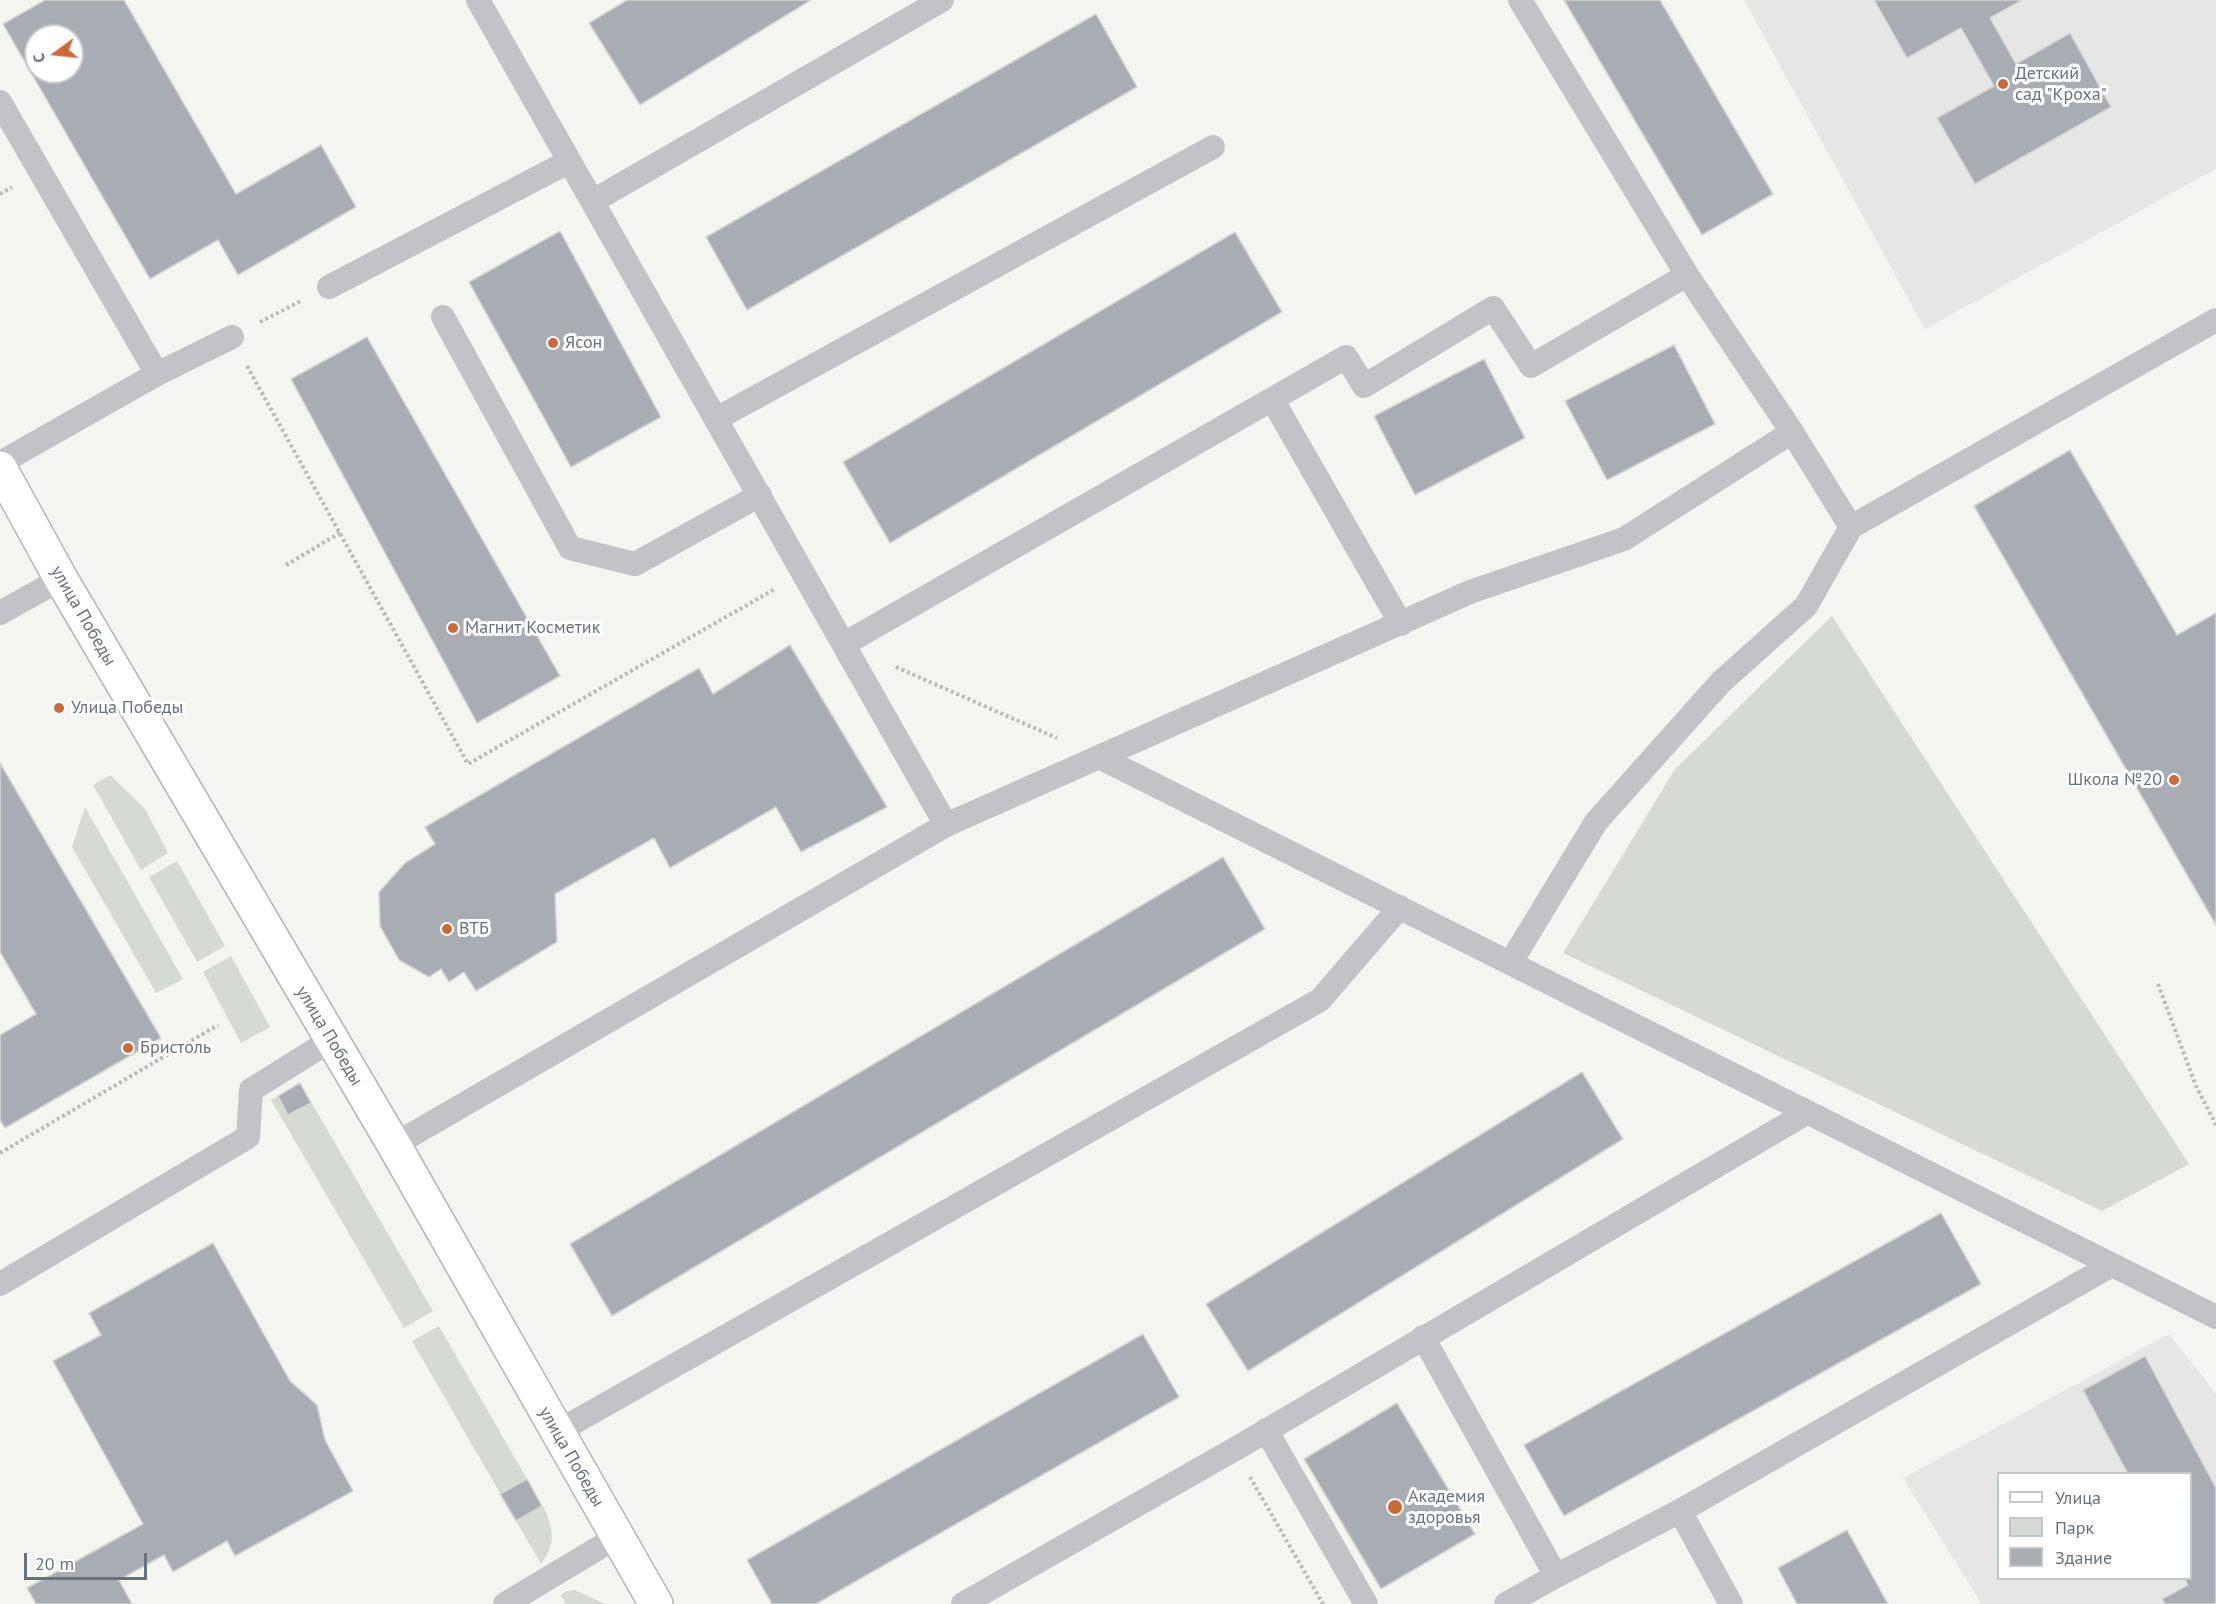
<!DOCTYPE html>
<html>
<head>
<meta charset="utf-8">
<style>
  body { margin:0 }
  #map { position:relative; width:2216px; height:1604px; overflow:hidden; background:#f4f5f1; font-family:"PT Sans",sans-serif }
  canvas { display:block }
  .legend { position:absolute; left:1997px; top:1472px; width:195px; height:108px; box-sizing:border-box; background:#fff; border:2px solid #c2c7cc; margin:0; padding:8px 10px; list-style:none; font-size:18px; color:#67727f }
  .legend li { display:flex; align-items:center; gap:12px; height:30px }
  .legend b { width:30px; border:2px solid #c2c7cc }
  .north { position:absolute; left:24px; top:24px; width:60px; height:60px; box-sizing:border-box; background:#fff; border:2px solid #c2c7cc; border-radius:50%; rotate:255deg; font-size:16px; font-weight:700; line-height:24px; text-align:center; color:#67727f }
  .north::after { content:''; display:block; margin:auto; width:21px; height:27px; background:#cd6839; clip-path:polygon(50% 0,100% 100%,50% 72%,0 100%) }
  .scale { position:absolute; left:24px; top:1553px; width:123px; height:27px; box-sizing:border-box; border:3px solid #67727f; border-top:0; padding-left:8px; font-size:18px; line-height:21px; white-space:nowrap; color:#67727f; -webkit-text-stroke:4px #fff; paint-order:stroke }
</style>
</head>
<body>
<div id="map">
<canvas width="2216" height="1604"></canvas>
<ul class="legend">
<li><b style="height:8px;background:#fff"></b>Улица</li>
<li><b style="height:16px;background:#d5dbd3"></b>Парк</li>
<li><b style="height:16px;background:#a7adb3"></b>Здание</li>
</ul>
<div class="north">С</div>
<div class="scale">20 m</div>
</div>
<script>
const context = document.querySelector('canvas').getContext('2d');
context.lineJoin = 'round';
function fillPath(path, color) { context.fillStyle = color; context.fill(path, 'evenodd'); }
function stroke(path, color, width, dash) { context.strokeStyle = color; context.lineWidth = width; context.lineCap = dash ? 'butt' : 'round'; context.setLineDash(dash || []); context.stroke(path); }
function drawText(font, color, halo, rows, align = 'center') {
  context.font = font + ' "PT Sans",sans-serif'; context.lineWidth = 6; context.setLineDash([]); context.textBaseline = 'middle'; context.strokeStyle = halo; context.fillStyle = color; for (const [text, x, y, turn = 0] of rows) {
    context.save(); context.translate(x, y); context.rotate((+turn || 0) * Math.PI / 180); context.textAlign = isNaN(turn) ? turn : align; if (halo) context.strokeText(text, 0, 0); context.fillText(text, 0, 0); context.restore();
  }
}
const built = new Path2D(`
  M1744,0h472v169l-291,160z
  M2169,1334l47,60v210h-234l-79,-126zM1998,1474h192v104h-192z`);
const green = new Path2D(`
  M1832,616l357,548 -87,47 -539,-258 112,-184z
  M110,775l35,34 23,44 -27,17 -48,-85z
  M85,807l98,172 -27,14 -84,-146z
  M177,861l48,85 -28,16 -48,-85z
  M231,956l39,71 -29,16 -38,-71z
  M300,1083l133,228 -29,17 -133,-228z
  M439,1326l107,186c8,22 9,33 -5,52l-129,-223z
  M575,1590l30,14h-39l-5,-9 6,-4z`);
const building = new Path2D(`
  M45,0h79l112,194 85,-49 35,62 -118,68 -20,-35 -68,39 -147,-255zM36,36h36v36h-36z
  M627,0h184l-171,105 -51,-82z
  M1564,0h96l113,194 -71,41z
  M1874,0h148l-32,18 26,46 54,-31 41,74 -136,77 -38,-66 57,-32 -33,-58 -54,30z
  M1096,14l41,73 -390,223 -41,-73z
  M560,231l101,186 -90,50 -102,-185z
  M1235,232l47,80 -392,231 -47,-81z
  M367,337l193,339 -83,47 -186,-344z
  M1674,345l41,79 -108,56 -42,-79z
  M1484,359l41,79 -110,57 -41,-79z
  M2070,450l107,185 39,-22v312l-242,-419z
  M790,645l97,162 -86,45 -25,-45 -106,61 -16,-30 -99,56 2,48 -81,49 -12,-19 -15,10 -8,-13 -12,8 -30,-17 -19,-34 -1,-34 26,-29 30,-19 -10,-17 274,-159 14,26z
  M0,763l161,275 -156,90 -5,-8v-85l36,-21 -36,-62z
  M1223,857l42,72 -653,387 -42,-72z
  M1582,1072l41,67 -375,232 -42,-67z
  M300,1083l11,20 -23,12 -10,-19z
  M1941,1213l40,71 -417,232 -40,-71z
  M213,1243l77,138 27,24 8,35 28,51 -118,65 -8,-15 -54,31 -9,-17 -45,25 13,24h-96l-9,-16 116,-64 -90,-163 48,-26 -12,-22z
  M1143,1334l36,63 -363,207h-44l-25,-44z
  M2145,1356l71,132v116h-51l-3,-5 26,-14 -4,-7h6v-104h-62l-45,-84z
  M1397,1403l78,131 -94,55 -77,-130z
  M527,1479l15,27 -26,15 -16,-27z
  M1847,1530l41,74h-91l-19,-36z`);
const path = new Path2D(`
  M0,194l12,-7
  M260,322l41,-21
  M247,366l221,398 307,-175
  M286,565l54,-32
  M896,667l161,71
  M2158,984l38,102 20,39
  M0,1153l218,-128
  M1250,1477l73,127`);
const service = new Path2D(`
  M478,0l468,825
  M1520,0l167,275 105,157 59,95
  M0,102l157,272
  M593,201l349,-201
  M329,287l239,-125
  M443,317l127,231 65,16 125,-69
  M1272,399l129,225
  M716,419l497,-272
  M0,463l157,-89 75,-37
  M0,613l61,-34
  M844,644l502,-287 18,29 129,-78 38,58 156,-91
  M1099,757l1117,560
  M1511,962l85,-140 125,-140 85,-76 45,-79 365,-207
  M394,1145l552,-320 524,-233 154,-53 168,-107
  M0,1284l248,-147 3,-47 80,-50
  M1423,1337l133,239 124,-65
  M1266,1430l100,174
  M557,1432l763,-432 80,-93
  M505,1604l112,-67
  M963,1604l279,-159 566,-333
  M1506,1604l50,-28
  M1731,1604l-51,-93 430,-245`);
const secondary = new Path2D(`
  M0,468l61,111 333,566 262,459`);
const markers = [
  [2003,84,6,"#cd6839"],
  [553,343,6,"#cd6839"],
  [453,628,6,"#cd6839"],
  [59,708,6,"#cd6839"],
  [2174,780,6,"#cd6839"],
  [447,929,6,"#cd6839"],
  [128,1048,6,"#cd6839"],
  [1395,1507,8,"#cd6839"]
];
const poiNames = [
  ["Детский",2015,74],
  ["сад \"Кроха\"",2015,95],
  ["Ясон",565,343],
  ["Магнит Косметик",465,628],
  ["Улица Победы",71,708],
  ["Школа №20",2162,780,"right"],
  ["ВТБ",459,929],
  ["Бристоль",140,1048],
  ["Академия",1408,1497],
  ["здоровья",1408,1518]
];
const streetNames = [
  ["улица Победы",83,616,60],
  ["улица Победы",329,1036,59],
  ["улица Победы",571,1457,60]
];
fillPath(built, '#e5e6e5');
fillPath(green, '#d5dbd3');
fillPath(building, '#a7adb3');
stroke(building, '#d6d6d4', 1.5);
stroke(secondary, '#b3b7bb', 36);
stroke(path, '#b8babc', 4, [3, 3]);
stroke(service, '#c1c3c6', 24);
stroke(secondary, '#fff', 33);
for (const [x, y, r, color] of markers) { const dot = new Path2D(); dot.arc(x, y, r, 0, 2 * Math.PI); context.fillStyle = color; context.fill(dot); stroke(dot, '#fff', 2); }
drawText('18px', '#67727f', '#fff', poiNames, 'left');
drawText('18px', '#67727f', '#fff', streetNames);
</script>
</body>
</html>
